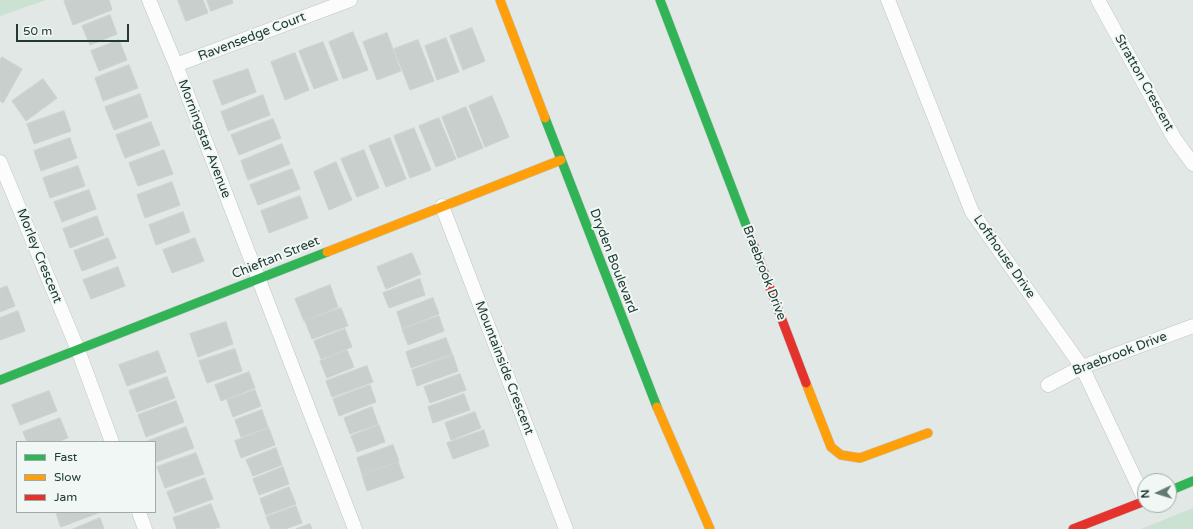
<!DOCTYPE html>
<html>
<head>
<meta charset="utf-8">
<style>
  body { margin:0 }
  #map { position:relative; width:1193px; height:529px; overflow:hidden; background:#e2e8e5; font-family:"Varela Round",sans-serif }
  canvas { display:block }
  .legend { position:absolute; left:16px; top:441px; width:140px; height:72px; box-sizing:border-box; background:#f0f7f4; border:1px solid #9daca7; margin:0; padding:5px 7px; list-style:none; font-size:12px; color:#203b34 }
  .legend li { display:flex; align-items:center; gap:8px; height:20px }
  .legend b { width:20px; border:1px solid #9daca7 }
  .north { position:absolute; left:1137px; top:473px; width:40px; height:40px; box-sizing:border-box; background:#f0f7f4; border:1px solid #9daca7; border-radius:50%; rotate:266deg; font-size:11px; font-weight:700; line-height:16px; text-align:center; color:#203b34 }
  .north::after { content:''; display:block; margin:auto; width:14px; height:18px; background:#647872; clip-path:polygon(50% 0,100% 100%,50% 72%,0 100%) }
  .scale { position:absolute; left:16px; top:24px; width:113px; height:18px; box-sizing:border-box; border:2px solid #203b34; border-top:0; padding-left:5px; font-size:12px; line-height:14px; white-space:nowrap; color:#203b34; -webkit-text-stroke:3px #f0f7f4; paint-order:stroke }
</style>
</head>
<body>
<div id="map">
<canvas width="1193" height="529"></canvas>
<ul class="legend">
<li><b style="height:5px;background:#30b455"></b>Fast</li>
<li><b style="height:5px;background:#ff9f0a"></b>Slow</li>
<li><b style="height:5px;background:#e5322d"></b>Jam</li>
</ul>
<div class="north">N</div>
<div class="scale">50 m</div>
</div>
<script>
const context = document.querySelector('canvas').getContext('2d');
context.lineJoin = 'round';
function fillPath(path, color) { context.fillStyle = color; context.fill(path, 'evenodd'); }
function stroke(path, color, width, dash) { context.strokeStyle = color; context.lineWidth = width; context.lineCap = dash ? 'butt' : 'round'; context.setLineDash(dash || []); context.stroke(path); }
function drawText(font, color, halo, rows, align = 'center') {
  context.font = font + ' "Varela Round",sans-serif'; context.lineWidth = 4; context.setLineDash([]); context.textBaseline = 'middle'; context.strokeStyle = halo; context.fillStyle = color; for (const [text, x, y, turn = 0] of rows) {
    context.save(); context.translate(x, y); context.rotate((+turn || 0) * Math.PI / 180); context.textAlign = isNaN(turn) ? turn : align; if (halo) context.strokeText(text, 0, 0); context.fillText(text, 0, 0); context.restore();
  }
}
const green = new Path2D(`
  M0,0h46l-46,16z
  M1193,508v21h-52z`);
const building = new Path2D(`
  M67,0h42l3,10 -39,15 -9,-24z
  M178,0h25l5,13 -22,8z
  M207,0h25l1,3 -22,8z
  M110,15l7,19 -27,11 -8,-19z
  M472,28l13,33 -22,9 -13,-34z
  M353,32l15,38 -25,9 -14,-37z
  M387,33l14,38 -24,9 -14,-38z
  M446,38l13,34 -22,8 -12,-34z
  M119,40l8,20 -28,11 -8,-20z
  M418,40l16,41 -24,9 -16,-41z
  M323,42l15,38 -24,9 -15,-38z
  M295,53l14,37 -24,10 -14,-38z
  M2,57l20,12 -19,34 -3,-2v-40z
  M129,65l9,23 -35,13 -8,-23z
  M248,69l8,23 -34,13 -9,-24z
  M43,79l14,19 -31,23 -14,-20z
  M140,94l8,23 -34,13 -9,-23z
  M263,95l7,20 -42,16 -7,-19z
  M492,96l17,41 -24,10 -16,-41z
  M466,107l17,41 -25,10 -16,-41z
  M64,111l7,20 -37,13 -7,-20z
  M439,118l17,41 -20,8 -17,-41z
  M273,119l8,19 -42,17 -8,-20z
  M151,122l9,23 -35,13 -9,-23z
  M414,128l17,42 -21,8 -16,-42z
  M70,138l7,20 -36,13 -7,-20z
  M390,138l16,41 -20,8 -17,-41z
  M282,144l8,20 -42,16 -7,-19z
  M164,150l9,24 -35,12 -9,-23z
  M364,150l15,38 -22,9 -16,-38z
  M336,162l16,38 -23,10 -15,-38z
  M78,166l7,20 -35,12 -7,-20z
  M292,169l8,20 -42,16 -8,-20z
  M172,182l8,23 -35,13 -8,-23z
  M89,190l7,19 -34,13 -8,-20z
  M300,196l8,22 -39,15 -8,-22z
  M183,212l7,20 -34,13 -7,-20z
  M97,216l7,19 -34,13 -7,-19z
  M108,238l8,20 -34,13 -8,-20z
  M195,238l9,23 -32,12 -9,-23z
  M412,253l9,21 -35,15 -9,-22z
  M118,267l7,19 -34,13 -8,-19z
  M420,279l5,16 -36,13 -6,-15z
  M330,285l8,22 -34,14 -9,-22z
  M7,286l8,20 -15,6v-23z
  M433,298l6,16 -37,14 -5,-16z
  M341,308l7,18 -36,13 -7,-18z
  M18,311l7,20 -25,9v-22z
  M439,316l5,15 -36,14 -6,-16z
  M226,322l7,22 -35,13 -8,-23z
  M345,329l7,18 -31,12 -7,-18z
  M446,338l6,16 -41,14 -5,-16z
  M235,349l7,22 -35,12 -8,-22z
  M347,350l7,17 -27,11 -7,-17z
  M158,351l8,21 -39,14 -8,-21z
  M453,355l5,16 -41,15 -5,-16z
  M367,366l6,16 -41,15 -6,-16z
  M249,372l6,16 -34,13 -6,-16z
  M460,374l6,16 -36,13 -6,-16z
  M167,377l8,21 -38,14 -8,-21z
  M370,385l6,17 -37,14 -6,-17z
  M255,390l6,16 -28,11 -6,-17z
  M49,391l8,20 -37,14 -8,-20z
  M464,394l6,16 -37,13 -5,-16z
  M176,401l8,21 -38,15 -8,-22z
  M372,407l6,17 -28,10 -6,-16z
  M262,410l6,17 -27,10 -6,-17z
  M475,412l6,16 -30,12 -6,-17z
  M60,418l8,20 -11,4h-30l-4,-10z
  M379,425l6,17 -28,10 -6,-16z
  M186,427l8,21 -38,14 -1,-20 -7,-1z
  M269,428l6,17 -34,13 -6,-17z
  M484,430l5,16 -36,13 -6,-16z
  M393,445l6,16 -37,13 -5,-16z
  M276,448l6,17 -29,11 -7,-16z
  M196,453l8,21 -39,14 -8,-21z
  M398,462l6,16 -37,13 -5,-16z
  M283,467l6,17 -30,11 -6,-16z
  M205,478l8,21 -38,14 -8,-21z
  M289,487l7,17 -30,11 -6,-16z
  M211,504l9,23 -7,2h-36l-4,-11z
  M296,506l6,17 -17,6h-14l-5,-12z
  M56,512h42v1l-37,14z
  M100,518l4,11h-31z
  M310,524l2,5h-16z`);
const street = new Path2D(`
  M149,0l27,65 179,464
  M888,0l84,212 110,155 63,133
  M1098,0l76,138 19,26
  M176,65l174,-65
  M0,162l78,188 34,92
  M442,206l124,323
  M1048,385l34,-18 111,-41
  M139,512l6,17`);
const fast = new Path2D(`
  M660,0l91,238
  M545,118l112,289
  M0,380l327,-128
  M1169,491l24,-10`);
const slow = new Path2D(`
  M500,0l45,118
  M327,252l234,-92
  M806,383l25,64 10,8 19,3 68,-25
  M657,407l53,122`);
const jam = new Path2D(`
  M751,238l55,145
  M1073,529l72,-28`);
const streetNames = [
  ["Ravensedge Court",252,37,-21],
  ["Stratton Crescent",1144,83,61],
  ["Morningstar Avenue",204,139,69],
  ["Morley Crescent",39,256,68],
  ["Lofthouse Drive",1004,257,55],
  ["Chieftan Street",276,258,-22],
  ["Dryden Boulevard",613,261,69],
  ["Braebrook Drive",764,273,69],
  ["Braebrook Drive",1120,354,-21],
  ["Mountainside Crescent",504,368,69]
];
fillPath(green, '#cbe1d2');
fillPath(building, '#c9cfcd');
stroke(building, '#cbd1ce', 1);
stroke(street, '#bfc5c2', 15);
stroke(fast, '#bec5c2', 10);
stroke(slow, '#bec5c2', 10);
stroke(jam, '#bec5c2', 10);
stroke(street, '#fbfcfb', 14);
stroke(fast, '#30b455', 9);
stroke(slow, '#ff9f0a', 9);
stroke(jam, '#e5322d', 9);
drawText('13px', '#203b34', '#f0f7f4', streetNames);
</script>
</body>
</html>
